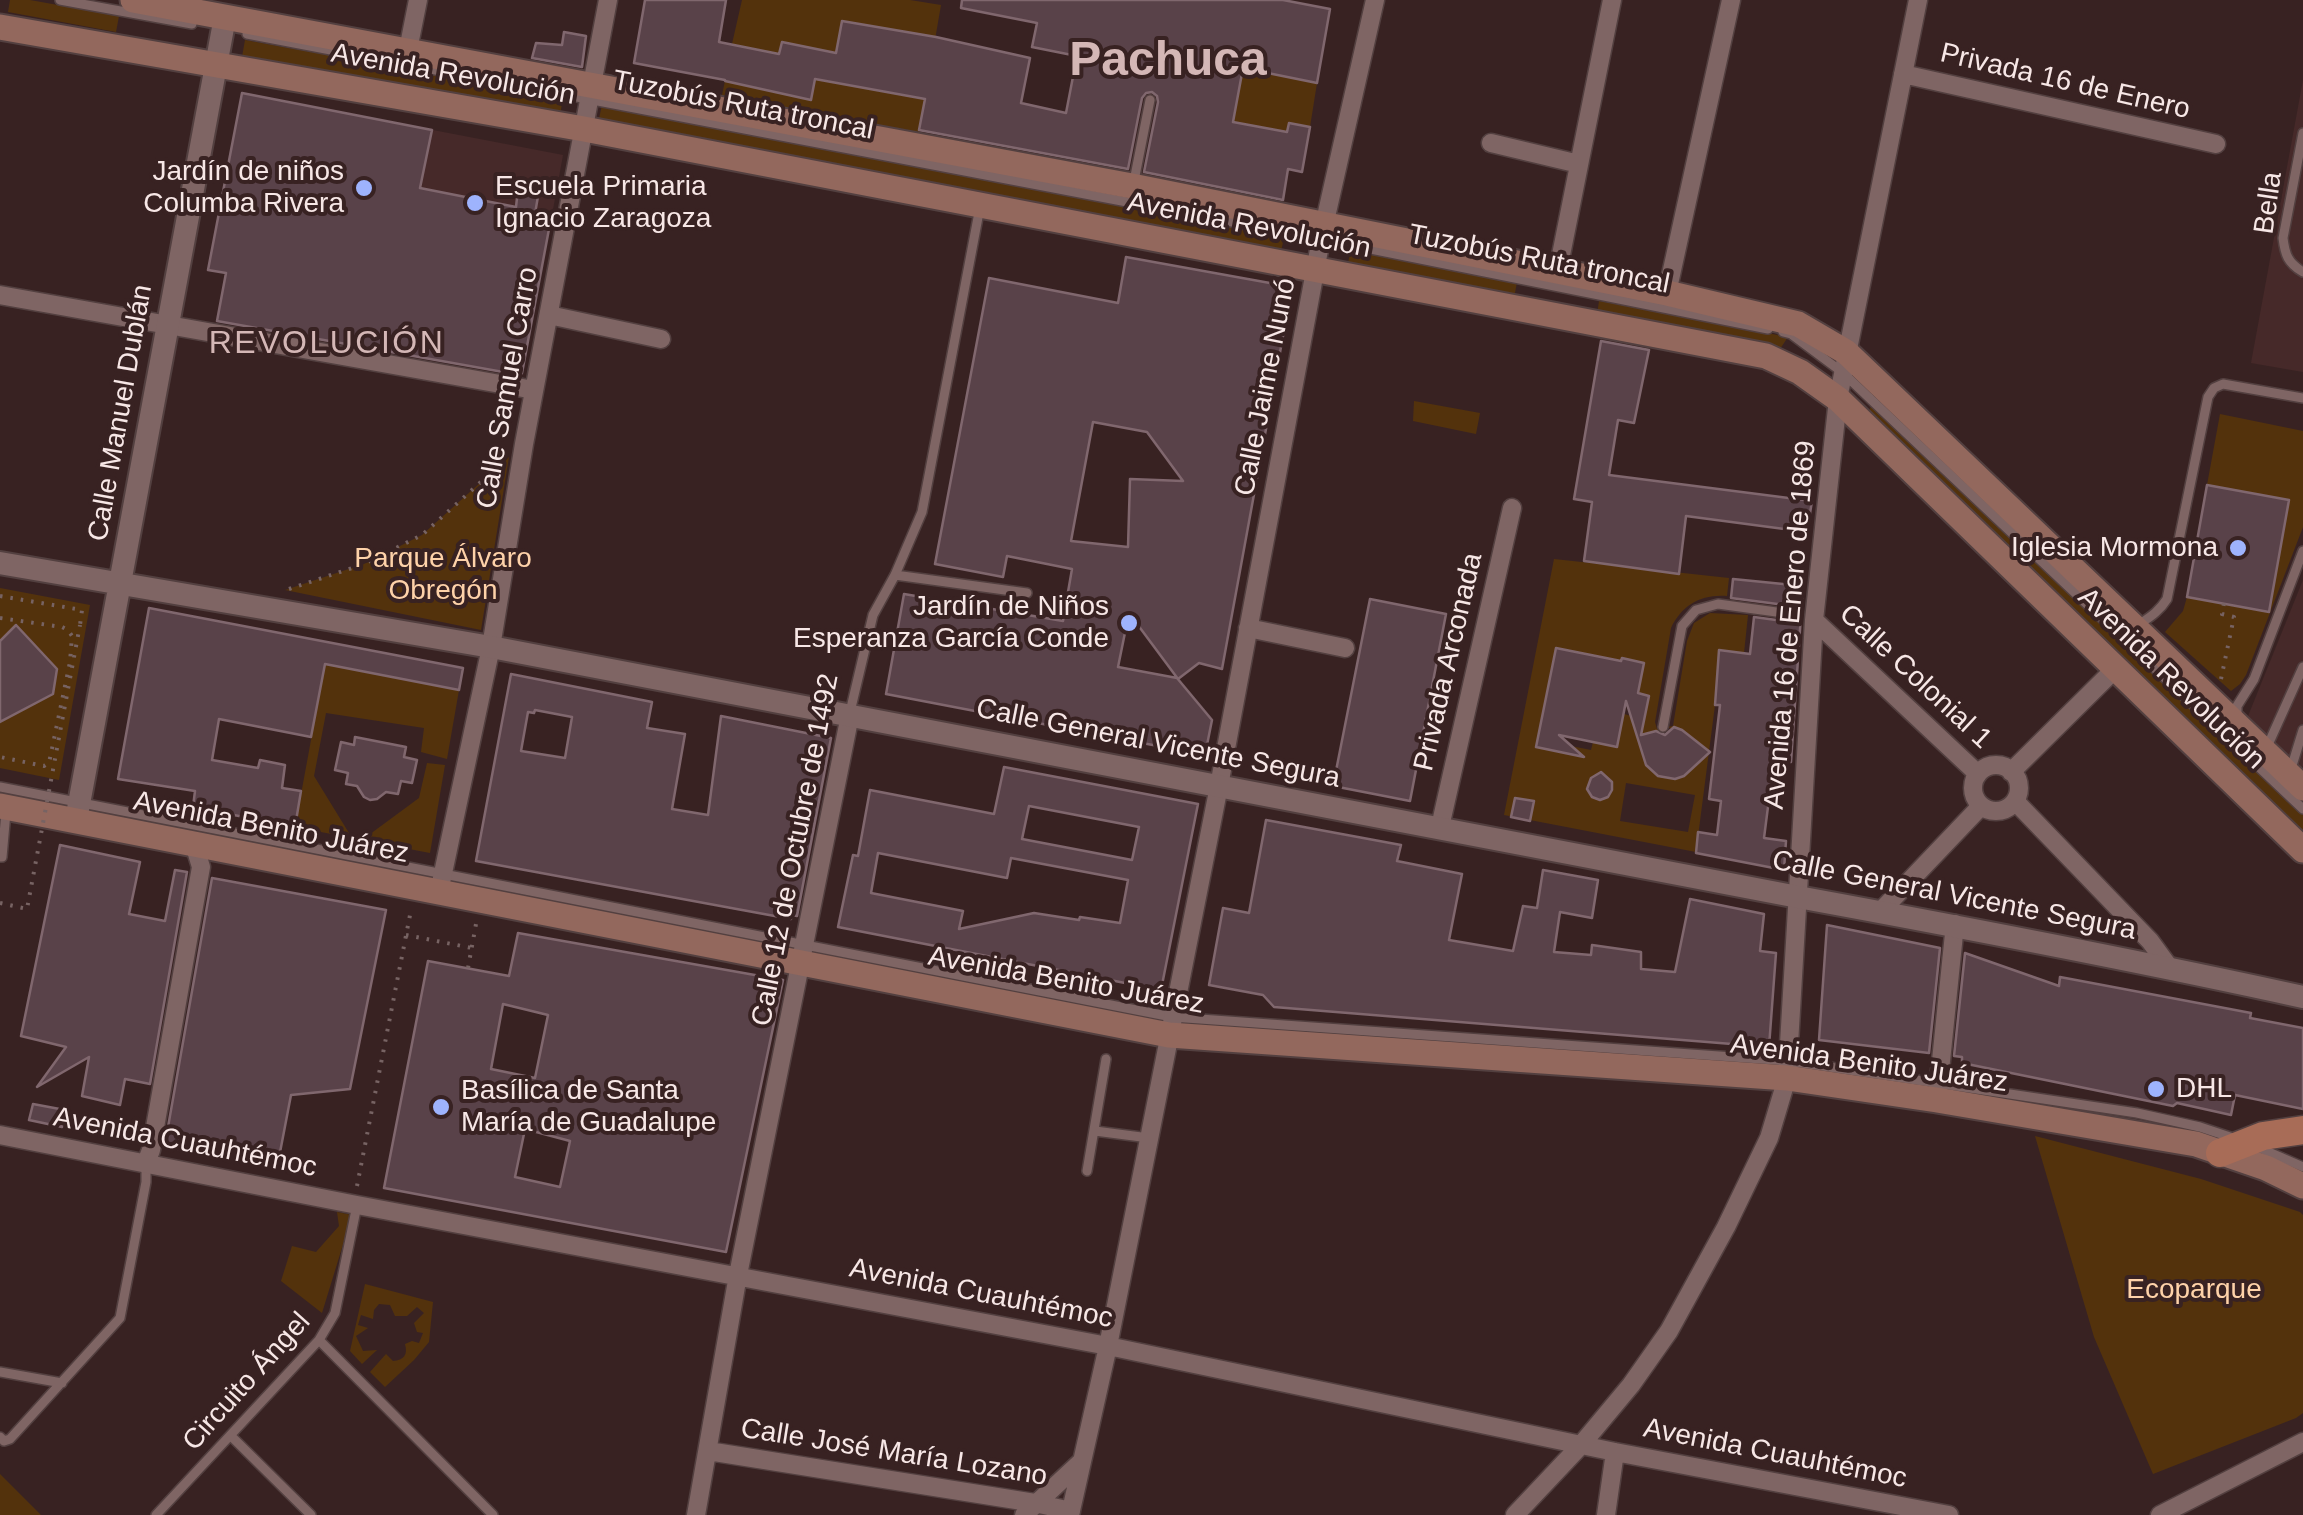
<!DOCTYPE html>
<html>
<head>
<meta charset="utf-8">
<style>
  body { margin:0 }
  canvas { display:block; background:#382222 }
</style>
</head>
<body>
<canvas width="2303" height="1515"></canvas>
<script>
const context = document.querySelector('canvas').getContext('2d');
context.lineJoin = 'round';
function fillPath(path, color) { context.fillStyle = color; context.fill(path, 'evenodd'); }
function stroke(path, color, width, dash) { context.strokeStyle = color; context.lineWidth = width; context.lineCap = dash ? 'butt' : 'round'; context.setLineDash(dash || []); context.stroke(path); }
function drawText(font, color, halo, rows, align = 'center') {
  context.font = font + ' Arial,sans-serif'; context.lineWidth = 8; context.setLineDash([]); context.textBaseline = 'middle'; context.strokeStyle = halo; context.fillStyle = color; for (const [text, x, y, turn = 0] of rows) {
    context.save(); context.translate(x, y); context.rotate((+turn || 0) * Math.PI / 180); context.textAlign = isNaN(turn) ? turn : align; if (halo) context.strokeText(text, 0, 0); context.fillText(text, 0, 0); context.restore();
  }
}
const built = new Path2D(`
  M2303,80v292l-52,-9z
  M344,113l219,42 -25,136 -221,-42z
  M2303,580v186l-7,8 -52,-48z`);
const green = new Path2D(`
  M10,0h20l89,16 -3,16 -108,-20z
  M742,0h168l31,5 -22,127 -197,-37 3,-14 85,18 -31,-45 -47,-10zM842,21l75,14 -86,46z
  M245,40l318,58 -3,17 -318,-58z
  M1243,68l74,15 -7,44 -21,-4 -4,18 -12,-12 -41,-7z
  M602,105l683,129 -4,17 -683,-128z
  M1351,248l166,34 -3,16 -166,-35z
  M1599,301l189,36 -8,12 -183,-34z
  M1414,401l66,12 -4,21 -63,-13z
  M1872,404l431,410v17l-436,-415z
  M2220,414l83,17v96l-57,148 -6,9 -9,7 -66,-59 18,-21 4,-14 82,14 20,-110 -82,-16z
  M509,457l-28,173 -196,-40 79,-26 58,-29z
  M1554,559l175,19 -2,18c-26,-2 -45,9 -56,32l-16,94 2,7 16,-3 14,-85 7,-18 16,-10 38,2 -4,38 -25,-2 -4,54 -19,147 -192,-37zM1621,661l23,2 -6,30 5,26 -19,-5 -7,33 -24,-5 -2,8 -25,-5 -2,8 -27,-6zM1665,727l17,3 12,14 -19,35 -17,-3 -12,-11 5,-30zM1626,783l69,12 -7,37 -68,-11z
  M0,588l90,17 -31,175 -59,-12z
  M325,664l134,26 -12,69 -26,-7 3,-24 -98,-15 -12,63 38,62 -57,-11z
  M427,763l18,2 -15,88 -68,-13 57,-42z
  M2035,1136l166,43 99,33 3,3v198l-7,5 -143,56 -59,-137z
  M337,1212l15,3 -30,98 -41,-32 11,-35 24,6 23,-26z
  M365,1284l68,18 -4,40 -15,18 -29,27 -15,-15 16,-18 7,7c11,-1 15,-6 12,-17l7,-3 7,2 4,-10 -6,-1 -3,-9 10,-10 -7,-6 -10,9h-12l-5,-11 -11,-1 -5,6 -1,9 -12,-4 -3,10 10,3 -12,8 7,15 14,-1 -15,14 -12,-13z
  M0,1474l41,41h-41z`);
const building = new Path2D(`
  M645,0h81l-7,42 60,12 3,-12 54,11 6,-32 94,16 94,21 -9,45 45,10 11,-57 -45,-9 5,-24 -76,-15 1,-8h321l47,9 -13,74 -74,-15 -10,54 54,10 2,-9 21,4 -8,45 -14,-3 -5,31 -139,-28 14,-70 -1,-6 -5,-4 -6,1 -4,5 -14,71 -209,-39 6,-31 -110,-20 -4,21 -86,-19v-1l-91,-17z
  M564,32l22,4 -4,31 -50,-9 4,-15 26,2z
  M242,93l190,37 -12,58 96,19 3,-27 21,5 -7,40 16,4 -27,144 -2,2 -303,-54 9,-48 -18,-3z
  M1126,257l166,30 -70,382 -23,-6 -21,16 -49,-66 -11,54 59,11 35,42 -7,35 -319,-61 18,-100 159,27 9,-52 -65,-13 -4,21 -68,-13 54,-286 129,25zM1093,422l54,10 36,49 -53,-2 -2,68 -57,-6z
  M1601,341l48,9 -15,73 -16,-3 -9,55 203,26 -5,31 -121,-16 -7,58 -95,-13 8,-59 -18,-3z
  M2207,485l82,15 -20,112 -82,-15z
  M1733,579l70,7 -12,176 -17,-2 -10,78 22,3 -2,29 -88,-17 2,-21 19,3 4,-34 -12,-2 11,-94h-5l4,-55 31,4 4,-37 37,5 8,-6 -1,-6 -5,-4 -62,-8z
  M1370,599l76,15 -36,187 -77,-15z
  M149,608l314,60 -4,22 -134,-26 -14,73 -92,-18 -7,41 46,8 2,-8 25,5 -3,23 19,3 -6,36 -102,-20 2,-16 -77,-12z
  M16,625l41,44 -4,25 -53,28v-81z
  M1556,648l65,13 1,-3 22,5 -6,30 11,3 -8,39 15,-4 9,4 9,-8 8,3 28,22 -26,24 -9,3 -17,-3 -12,-11 -20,-64 -9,46 -58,-12 25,22 -48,-10z
  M511,674l141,28 -5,26 38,6 -13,75 36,6 13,-99 110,22 -34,178 -5,-1 -1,4 -315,-58zM535,710l37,7 -7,41 -44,-7 7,-39 6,1z
  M355,737l51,10 -2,10 13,3 -5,23 -11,-2 -3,13 -12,-2 -9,7 -7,1 -6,-3 -7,-11 -11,-2 2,-11 -13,-3 6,-28 13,3z
  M1004,767l194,37 -37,186 -323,-63 15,-72 5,1 12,-66 124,24zM1029,806l110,21 -7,33 -110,-21zM878,853l129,25 4,-20 117,22 -8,43 -40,-6 -1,3 -45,-7 -75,16 4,-18 -92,-18z
  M1601,772l11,10v8l-4,7 -8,3 -8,-3 -5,-8 4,-11z
  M1515,798l19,3 -4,20 -19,-4z
  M1266,820l135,25 -4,16 65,13 -13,66 64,11 10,-45 14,2 6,-38 55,10 -6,38 -32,-6 -6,40 37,3 1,-10 49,7v17l34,3 15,-73 74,15 -4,37 16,2 -7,94 -495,-40 -11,-12 -54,-10 14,-77 26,5z
  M60,845l80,17 -11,52 36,7 10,-51 12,2 -37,212 -25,-5 -5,26 -38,-9 7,-39 -52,30 29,-40 -45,-11z
  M212,878l174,32 -36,179 -59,6 -14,73 -109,-21 -3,-3z
  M1827,925l113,23 -11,105 -110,-13z
  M518,933l265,47 -57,272 -342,-64 44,-227 81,15zM503,1004l45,11 -13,63 -44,-9zM525,1129l45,12 -10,46 -45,-10z
  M1965,953l94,33 1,-9 191,36 -1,5 53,10v81l-68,-14 -4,20 -54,-12 -4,3 -211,-43v-6l-8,-1z
  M33,1104l32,6 -3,17 -33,-7z`);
const path = new Path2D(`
  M289,589l75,-25 58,-29 80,-72
  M0,596l82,14 -2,15
  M0,618l62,9 6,3 4,6 -2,26 -21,101 -5,3 -44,-9
  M2221,679l13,-62 -12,-3 2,-11
  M406,935l66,13
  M468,968l8,-44
  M357,1186l54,-276`);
const service = new Path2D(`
  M60,0l132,24
  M247,34l1074,205 447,90
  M2303,133l-20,105c2,17 5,25 20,34
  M1134,181l16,-81
  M1783,332l8,2 51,38 461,437
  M895,575l132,18
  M2138,623h3c11,-7 19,-13 26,-24l41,-202 6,-9 9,-4 80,14
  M850,712l23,-97 22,-40 27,-63 58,-305
  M2237,715v-9l17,-27 49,-128
  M1663,727l19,-101 14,-16 22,-6 73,10
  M2267,747l36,-80
  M2290,772l13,-42
  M0,787l1172,230 617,44 348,52 63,14 36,12
  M0,857h2l4,-45
  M1095,1131l54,7
  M2255,1146l48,21
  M1087,1171l19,-112
  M319,1340l174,175
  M0,1372l62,11
  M231,1436l80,79
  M0,1437l4,4 6,-2 110,-121 26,-136v-18
  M156,1515l163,-175 16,-27 22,-108`);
const minor = new Path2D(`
  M408,50l10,-50
  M1903,74l313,70
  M1491,143l88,21
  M1558,270l54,-270
  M1667,293l64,-293
  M0,295l534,95
  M549,315l112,24
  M1814,620l164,154
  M1248,628l97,20
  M1973 788a23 23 0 1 1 46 0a23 23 0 1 1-46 0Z
  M2011,772l106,-105
  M2015,801l135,140 19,26
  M1440,827l72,-319
  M439,892l52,-245 33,-203 84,-444
  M1880,912l101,-106
  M1937,1100l18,-176
  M0,1135l357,70 751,141 507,106 334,63
  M146,1163l5,-13 50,-283 -7,-23
  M708,1451l327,52 36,8
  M696,1515l42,-240 112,-560
  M1024,1515l58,-54
  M1070,1515l38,-169 111,-560 102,-547 54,-239
  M1515,1515l66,-70 50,-60 38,-54 57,-104 43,-89 18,-60 27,-458 24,-221 80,-399
  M1606,1515l9,-63
  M2160,1515l143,-73`);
const tertiary = new Path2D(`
  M0,563l491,84 1307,250c169,31 337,63 505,100
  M76,820l149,-803`);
const secondary = new Path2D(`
  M133,0l999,186 535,107 131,31 48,28 457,436
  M0,27l584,102 1182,227 34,16 38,27 465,451
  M0,806l1169,229 618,43 150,22 259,44 70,24 37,18`);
const primary = new Path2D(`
  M2220,1153l43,-17 40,-6`);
const pathBridge = new Path2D(`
  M0,903l27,6 53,-284`);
const markers = [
  [364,188,10,"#9eb3fd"],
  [475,203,10,"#9eb3fd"],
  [2238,548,10,"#9eb3fd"],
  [1129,623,10,"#9eb3fd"],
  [2156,1089,10,"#9eb3fd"],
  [441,1107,10,"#9eb3fd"]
];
const streetNames = [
  ["Avenida Revolución",453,75,10],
  ["Privada 16 de Enero",2065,82,13],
  ["Tuzobús Ruta troncal",743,106,11],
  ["Bella",2269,203,-82],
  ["Avenida Revolución",1249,226,11],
  ["Tuzobús Ruta troncal",1539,260,11],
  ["Calle Jaime Nunó",1266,387,-79],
  ["Calle Samuel Carro",508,388,-80],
  ["Calle Manuel Dublán",121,413,-80],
  ["Avenida 16 de Enero de 1869",1791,625,-85],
  ["Privada Arconada",1449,662,-77],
  ["Calle Colonial 1",1915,677,43],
  ["Avenida Revolución",2171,679,44],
  ["Calle General Vicente Segura",1158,744,11],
  ["Avenida Benito Juárez",271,828,11],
  ["Calle 12 de Octubre de 1492",796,850,-79],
  ["Calle General Vicente Segura",1954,896,11],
  ["Avenida Benito Juárez",1066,981,10],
  ["Avenida Benito Juárez",1869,1064,8],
  ["Avenida Cuauhtémoc",185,1143,11],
  ["Avenida Cuauhtémoc",981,1294,11],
  ["Circuito Ángel",247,1382,-48],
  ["Calle José María Lozano",894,1453,9],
  ["Avenida Cuauhtémoc",1775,1454,11]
];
const poiNames = [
  ["Jardín de niños",344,172],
  ["Columba Rivera",344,204],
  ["Escuela Primaria",495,187,"left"],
  ["Ignacio Zaragoza",495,219,"left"],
  ["Iglesia Mormona",2218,548],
  ["Jardín de Niños",1109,607],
  ["Esperanza García Conde",1109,639],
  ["DHL",2176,1089,"left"],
  ["Basílica de Santa",461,1091,"left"],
  ["María de Guadalupe",461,1123,"left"]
];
const parkNames = [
  ["Parque Álvaro",443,559],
  ["Obregón",443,591],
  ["Ecoparque",2194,1290]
];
const quarterNames = [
  ["REVOLUCIÓN",327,344]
];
const townNames = [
  ["Pachuca",1168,62]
];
fillPath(built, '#462929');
fillPath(green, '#53320c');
fillPath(building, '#594249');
stroke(building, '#80676e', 2.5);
stroke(service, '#534040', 12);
stroke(minor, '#534040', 21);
stroke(tertiary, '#534040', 26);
stroke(secondary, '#534040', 29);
stroke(primary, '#534040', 31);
stroke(path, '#776363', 4, [2.5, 8]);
stroke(service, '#7f6564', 9);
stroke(minor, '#7f6564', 18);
stroke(tertiary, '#7f6564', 22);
stroke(secondary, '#93685d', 25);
stroke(primary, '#a86c57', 28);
stroke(pathBridge, '#776363', 4, [2.5, 8]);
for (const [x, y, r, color] of markers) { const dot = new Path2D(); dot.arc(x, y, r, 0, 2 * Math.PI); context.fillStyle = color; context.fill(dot); stroke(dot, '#382222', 4); }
drawText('28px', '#f7e7e6', '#382222', streetNames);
drawText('28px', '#f7e7e6', '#382222', poiNames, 'right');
drawText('28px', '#fed2a9', '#382222', parkNames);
context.letterSpacing = '2.5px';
drawText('32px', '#d4b7b6', '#382222', quarterNames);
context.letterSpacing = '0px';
drawText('bold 48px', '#d4b7b6', '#382222', townNames);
</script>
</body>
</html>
